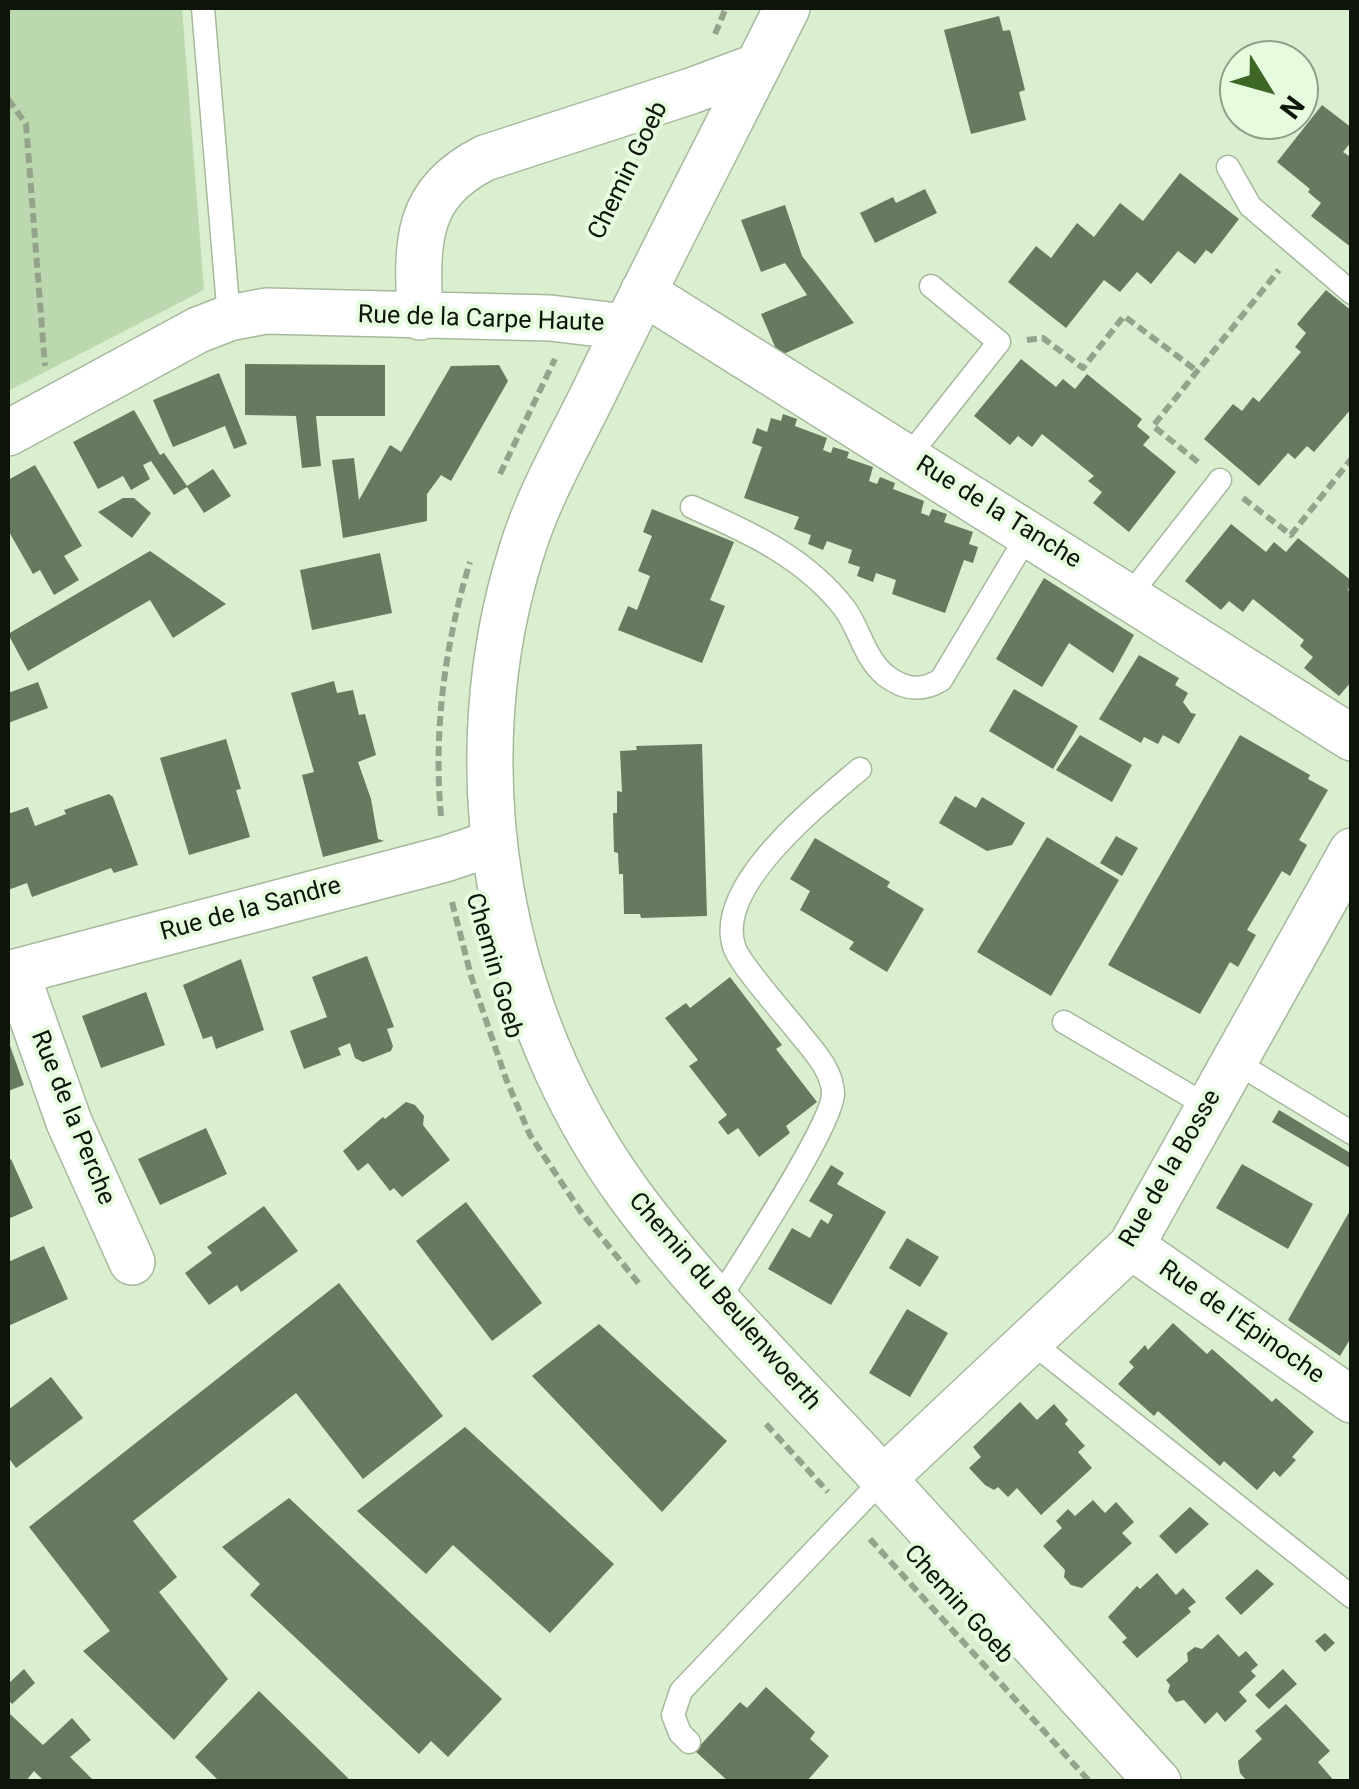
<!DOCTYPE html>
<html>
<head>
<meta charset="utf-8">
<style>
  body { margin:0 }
  #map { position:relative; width:1359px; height:1789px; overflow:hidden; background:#daefd0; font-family:Roboto,sans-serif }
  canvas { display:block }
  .frame { position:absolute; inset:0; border:10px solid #0d140a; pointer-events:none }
  .north { position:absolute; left:1219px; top:40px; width:100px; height:100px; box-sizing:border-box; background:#e7fcde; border:2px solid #909f89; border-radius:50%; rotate:127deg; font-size:28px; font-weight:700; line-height:40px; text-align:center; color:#0d140a }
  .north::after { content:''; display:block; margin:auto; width:35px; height:45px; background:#3d6724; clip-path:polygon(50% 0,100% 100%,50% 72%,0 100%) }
</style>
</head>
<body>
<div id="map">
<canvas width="1359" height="1789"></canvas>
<div class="frame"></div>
<div class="north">N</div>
</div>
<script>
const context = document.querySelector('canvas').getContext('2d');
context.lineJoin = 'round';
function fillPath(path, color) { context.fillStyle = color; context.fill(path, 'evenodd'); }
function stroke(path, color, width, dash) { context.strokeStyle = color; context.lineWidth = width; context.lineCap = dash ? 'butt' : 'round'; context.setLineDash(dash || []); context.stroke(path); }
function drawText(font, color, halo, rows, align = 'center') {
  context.font = font + ' Roboto,sans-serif'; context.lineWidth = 8; context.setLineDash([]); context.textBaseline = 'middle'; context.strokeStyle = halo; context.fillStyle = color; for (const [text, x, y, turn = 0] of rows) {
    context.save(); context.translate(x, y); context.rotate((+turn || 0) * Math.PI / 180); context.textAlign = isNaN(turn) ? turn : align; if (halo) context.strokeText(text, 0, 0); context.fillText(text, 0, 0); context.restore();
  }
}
const green = new Path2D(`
  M8,8h174l22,282 -196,101z`);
const building = new Path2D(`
  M999,16l4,15 7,-1 15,60 -6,2 7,28 -55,14 -27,-104z
  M1322,105l30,23v13l-9,11 9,6v90l-41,-32 10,-13 -13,-11 2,-3 -33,-27z
  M1180,173l59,46 -27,35 -6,-4 -11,14 -17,-13 -27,33 -14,-12 -17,20 -16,-12 -38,48 -58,-46 28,-36 15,12 26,-35 17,14 26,-34 23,18z
  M925,189l12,24 -62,30 -15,-30 33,-16 3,6z
  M785,205l17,51 52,67 -75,33 -18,-42 46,-19 -22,-32 -24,9 -20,-52z
  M1326,290l26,21v97l-38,44 -7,-6 -12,13 -7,-6 -29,33 -55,-47 29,-35 9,7 11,-14 6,5 42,-50 -6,-5 11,-14 -9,-9z
  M1021,359l35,28 7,-8 12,10 12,-15 55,45 -5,7 13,11 -7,8 33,27 -47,60 -36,-29 9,-11 -14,-11 6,-5 -52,-42 -10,13 -14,-11 -8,9 -36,-29z
  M245,364l140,1v51h-69l5,50 -19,2 -6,-52 -51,-1z
  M499,365l9,16 -57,100 -10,-6 -14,19v27l-84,17 -11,-78 22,-2 5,42 31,-55 11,7 50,-86z
  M219,373l28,71 -13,5 -9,-23 -52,21 -20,-47z
  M134,410l26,45 4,-2 23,33 26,-17 18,27 -27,17 -17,-26 -13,8 -23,-34 -8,4 7,14 -19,11 -8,-14 -25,13 -25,-47z
  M783,414l14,5 -2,7 32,12 -4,12 8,3 2,-6 16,5 -2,6 26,9 -4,14 8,3 3,-7 15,6 -2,6 31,12 -3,12 8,3 3,-7 15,5 -3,8 29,10 -4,12 9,3 -5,16 -9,-3 -19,53 -53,-19 4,-14 -20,-7 -3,9 -16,-6 3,-9 -12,-4 4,-13 -25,-9 -4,9 -15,-6 3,-9 -17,-6 5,-12 -55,-19 18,-51 -10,-4 5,-15 10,4 4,-14 10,3z
  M35,465l47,81 -18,10 15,24 -25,15 -14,-25 -7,4 -25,-44v-50z
  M123,498h11l17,15 -19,25 -34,-26z
  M652,509l82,33 -24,58 15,6 -23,57 -84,-33 10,-24 9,4 13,-34 -12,-5 14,-35 -9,-4z
  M1231,524l35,28 8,-10 12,10 12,-14 54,43 -4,9 4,4v87l-13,15 -35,-28 9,-11 -13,-11 4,-6 -51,-41 -10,13 -14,-11 -8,9 -36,-29z
  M150,551l76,53 -53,34 -23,-38 -122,71 -20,-37z
  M380,553l12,60 -80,17 -12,-60z
  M1044,578l90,57 -21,38 -44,-30 -27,44 -46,-28z
  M1139,655l40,23 -4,7 13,8 -5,9 8,11 5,1 -17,30 -16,-9 -5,9 -14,-7 -3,6 -42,-24z
  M334,681l3,12 16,-3 6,25 6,-1 11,41 -18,7 13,37 7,40 6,2 -61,16 -21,-82 12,-3 -23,-79z
  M38,682l10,26 -40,15v-30z
  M1014,689l64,37 -25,43 -64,-38z
  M1080,735l52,30 -20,37 -56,-32z
  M1240,735l70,40 -2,4 20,11 -29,50 8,5 -17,31 -8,-5 -35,59 9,5 -18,32 -8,-5 -30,52 -92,-49z
  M226,739l15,50 -5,1 14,47 -61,18 -29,-97z
  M702,744l5,172 -66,2 -1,-4h-16l-1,-40h-4l-1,-21 -4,-1 -1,-39h4v-22l5,1 -2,-41 17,-1 -1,-4z
  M109,794l4,3 25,68 -24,8 -3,-5 -79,29 -5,-14 -19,7v-76l20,-7 7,19 31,-12 -2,-4z
  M955,796l21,12 6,-11 43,26 -13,22 -25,6 -48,-28z
  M1116,836l22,12 -16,28 -22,-13z
  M1047,837l72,43 -68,116 -74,-44z
  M815,838l75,44 -3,5 37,22 -37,63 -38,-23 5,-7 -54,-32 10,-19 -20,-12z
  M367,956l27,71 -7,2 6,17 -2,5 -28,11 -8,-4 -5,-15 -12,5 3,7 -37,14 -14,-38 37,-14 -15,-40z
  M241,959l23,71 -48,19 -4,-13 -9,3 -20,-54z
  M730,977l52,68 -6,4 41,53 -31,24 4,7 -31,24 -21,-29 -10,7 -10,-13 9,-7 -38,-49 9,-6 -33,-42 21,-15 4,5z
  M146,992l19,53 -64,23 -19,-52z
  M8,1040l16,45 -16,6z
  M406,1102l9,3 9,11 -1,9 27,35 -48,37 -8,-9 -4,3 -22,-28 -10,8 -15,-20 40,-34 2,2z
  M1279,1110l73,44v15l-80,-47z
  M206,1128l21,46 -67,31 -22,-46z
  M11,1159l22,49 -25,11v-58z
  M1242,1164l71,40 -25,45 -72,-41z
  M831,1165l13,8 -7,11 49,28 -55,93 -63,-36 24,-41 18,10 11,-19 7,5 5,-9 -24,-14z
  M466,1202l76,101 -50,38 -76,-100z
  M264,1206l34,45 -57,41 -4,-7 -28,20 -24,-32 27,-20 -5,-6z
  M1352,1207v129l-12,20 -52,-36z
  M907,1238l32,19 -19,30 -31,-19z
  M44,1246l24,53 -60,27v-64z
  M339,1283l104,133 -80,63 -67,-86 -163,128 44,56 -18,15 69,87 -54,61 -91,-89 27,-20 -81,-104z
  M907,1309l41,24 -38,64 -41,-24z
  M1173,1323l34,31 5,-5 60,53 4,-4 38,34 -22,25 4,3 -16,17 -6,-6 -17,19 -33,-29 -4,5 -62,-55 -4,5 -36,-32 16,-17 -5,-5 16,-17 3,5z
  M599,1324l128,117 -65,71 -130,-136z
  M51,1377l32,41 -67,50 -8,-11v-47z
  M1020,1402l17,18 17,-16 14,16 -3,4 20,22 -7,6 14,16 -51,47 -24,-27 -9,9 -10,-10 -4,3 -9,-5 -16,-17 12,-11 -8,-10z
  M465,1427l149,137 -64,69 -97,-88 -27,29 -69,-63z
  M289,1498l213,201 -54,58 -17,-16 -12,13 -169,-159 10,-11 -38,-37z
  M1093,1500l12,13 11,-11 18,20 -12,11 10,10 -50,45 -11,-3 -7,-8 1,-7 -22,-24 19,-18 -6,-7 12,-12 7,7z
  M1190,1507l19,17 -33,30 -17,-18z
  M1257,1569l17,15 -33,31 -16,-17z
  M1157,1573l19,22 7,-7 13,14 -8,6 3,4 -54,46 -15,-16 5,-4 -19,-21 29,-31 3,3z
  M1325,1633l10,10 -10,9 -10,-11z
  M1218,1634l21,23 7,-6 12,14 -7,6 5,5 -17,16 8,9 -22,21 -8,-10 -12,12 -21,-24 -8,2 -8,-10 2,-7 -4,-5 22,-19 -1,-8 8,-6 7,2z
  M24,1669l11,14 -23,21 -4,-5v-15z
  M1283,1669l14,15 -28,25 -14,-14z
  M766,1687l49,45 -5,7 19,17 -23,26h-77l-34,-31 45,-49 7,6z
  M259,1691l93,91h-132l-25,-25z
  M1286,1704l44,47 -12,11 17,20h-79l-10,-2 -6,-7 -2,-12 24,-22 -7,-8z
  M10,1714l33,31 29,-27 19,22 -21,17 25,25h-50l-11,-11 -9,11h-17z`);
const path = new Path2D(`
  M715,34l11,-26
  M8,99l18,25 19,242
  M1027,340l16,-2 40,30 41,-52 73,55
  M1198,462l-45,-36 126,-156
  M500,474l55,-115
  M1243,498l48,37 61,-77
  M441,816c-8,-85 4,-173 29,-254
  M452,902l19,74 35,103 24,56 51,77 59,73
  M766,1424l62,68
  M870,1539l220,243`);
const lane = new Path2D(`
  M203,8l26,310
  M1228,167l22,39 102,87
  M908,457l91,-115 -68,-56
  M692,507c57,25 114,51 153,102 15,21 19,48 40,66 19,15 36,17 56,5l88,-147
  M1129,596l91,-116
  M1064,1022l145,85
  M1234,1061l118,72
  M718,1301c22,-36 114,-175 115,-207 0,-23 -20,-44 -33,-60 -14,-18 -58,-67 -65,-85 -24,-61 85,-146 125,-180
  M1030,1341l322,256
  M689,1742l-9,-9 -7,-18 8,-24 202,-212`);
const street = new Path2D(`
  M787,8c-62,124 -126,247 -187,372 -26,55 -60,111 -78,170 -68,214 -26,462 107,644 69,94 155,178 235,264 99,107 195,216 294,324
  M643,292l709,446
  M420,317c-3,-72 -7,-123 65,-159l206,-67 67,-25
  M8,433l190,-103 31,-12 37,-7 284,7 76,9
  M16,972l53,150 63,140
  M8,974l437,-115 48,-16
  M1131,1246l221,154
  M883,1479l248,-233 221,-395`);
const streetNames = [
  ["Chemin Goeb",629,171,-64],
  ["Rue de la Carpe Haute",481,320,2],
  ["Rue de la Tanche",998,513,32],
  ["Rue de la Sandre",251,910,-15],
  ["Chemin Goeb",493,966,74],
  ["Rue de la Perche",72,1118,68],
  ["Rue de la Bosse",1171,1169,-60],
  ["Chemin du Beulenwoerth",724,1302,49],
  ["Rue de l'Épinoche",1241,1323,35],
  ["Chemin Goeb",958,1605,48]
];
fillPath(green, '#bcd8af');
fillPath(building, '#67795e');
stroke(lane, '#a6b99d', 25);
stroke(street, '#a6b99d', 48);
stroke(path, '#94a48c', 6, [10, 5]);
stroke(lane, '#fff', 22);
stroke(street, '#fff', 45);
drawText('25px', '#0d140a', '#e7fcde', streetNames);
</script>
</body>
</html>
